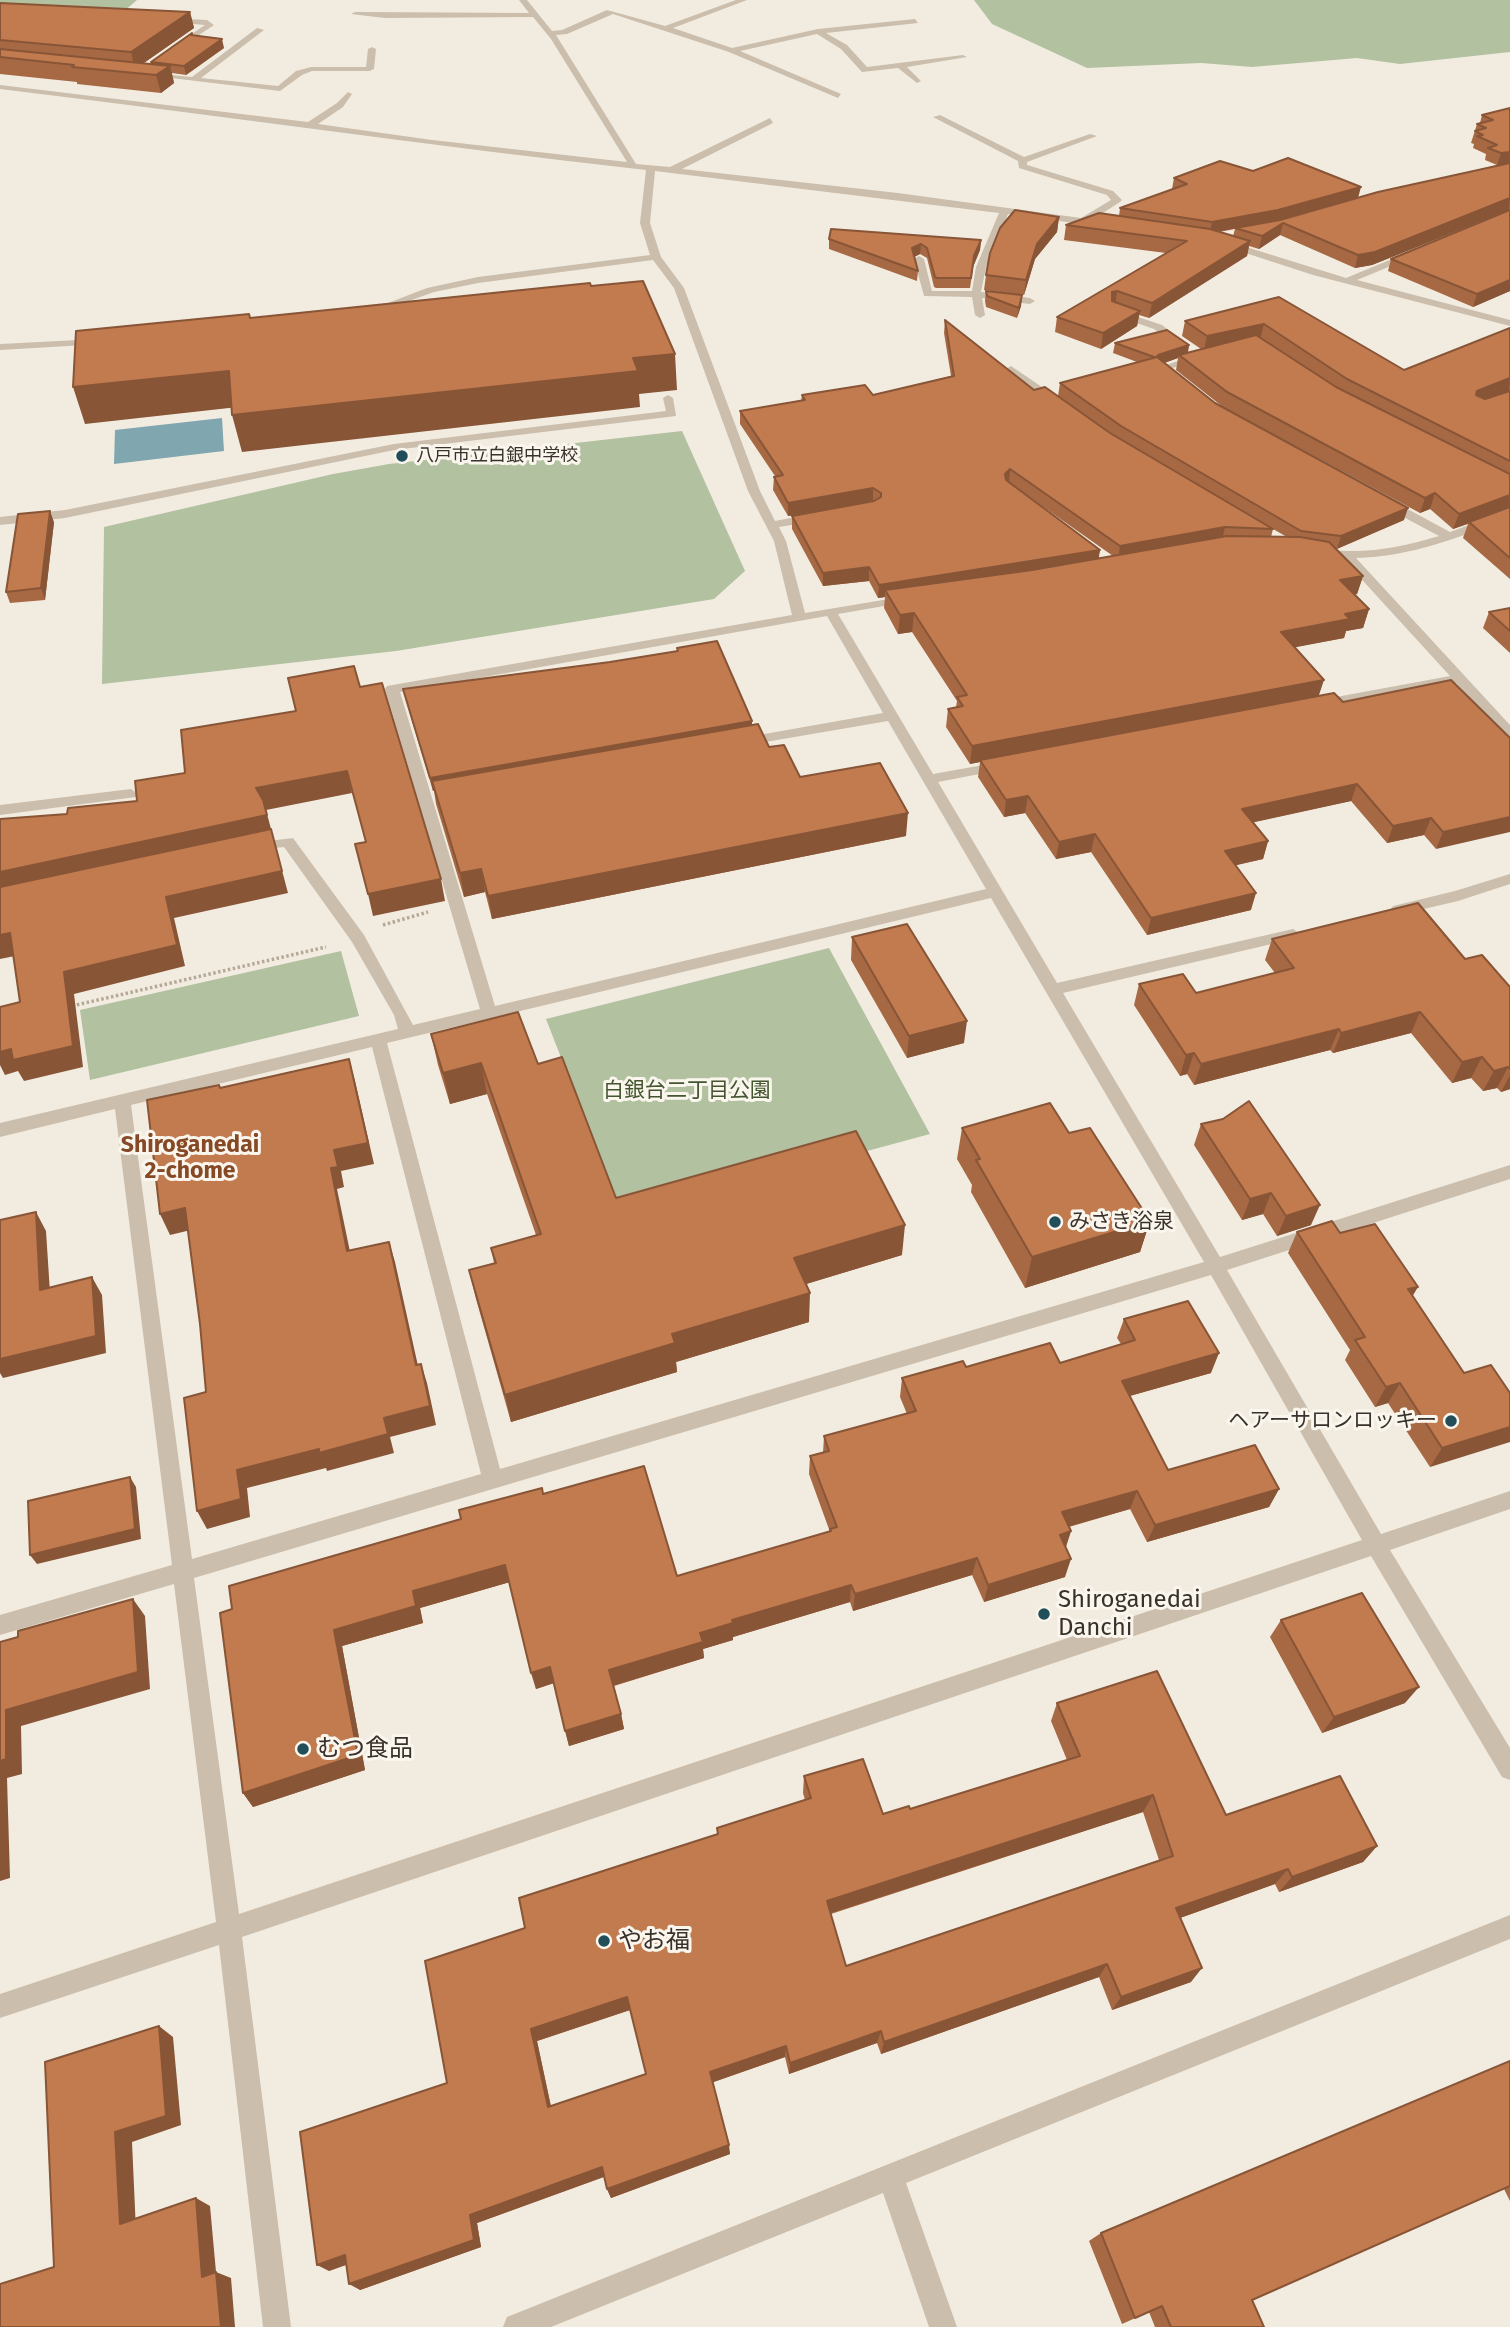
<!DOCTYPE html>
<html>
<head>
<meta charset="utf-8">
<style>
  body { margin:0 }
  canvas { display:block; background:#f2ece0 }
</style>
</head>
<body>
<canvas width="1510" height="2327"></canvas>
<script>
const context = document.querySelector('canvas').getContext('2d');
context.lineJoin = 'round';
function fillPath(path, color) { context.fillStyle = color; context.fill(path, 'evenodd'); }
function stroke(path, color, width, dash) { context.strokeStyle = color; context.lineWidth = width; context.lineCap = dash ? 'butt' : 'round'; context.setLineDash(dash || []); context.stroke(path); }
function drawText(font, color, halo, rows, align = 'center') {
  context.font = font + ' "Fira Sans","Noto Sans JP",sans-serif'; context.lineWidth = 6; context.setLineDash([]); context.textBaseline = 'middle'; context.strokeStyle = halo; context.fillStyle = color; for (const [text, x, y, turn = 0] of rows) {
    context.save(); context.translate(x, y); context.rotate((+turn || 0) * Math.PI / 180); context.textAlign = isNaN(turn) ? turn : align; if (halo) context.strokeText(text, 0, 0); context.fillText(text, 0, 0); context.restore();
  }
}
const green = new Path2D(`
  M0,0h137l-23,20 -114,-5z
  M974,0h536v52l-110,12 -43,-6 -105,9 -51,-4 -114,5 -95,-44z
  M682,431l63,140 -31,28 -318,52 -294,33 2,-157 229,-53 56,-10z
  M829,948l101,186 -307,83 -77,-198z
  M341,951l18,65 -269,64 -10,-70z`);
const water = new Path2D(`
  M222,418l2,33 -110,13 1,-34z`);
const path = new Path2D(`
  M383,925l45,-13
  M72,1006l254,-59`);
const minor = new Path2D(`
  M519,0h8l25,31 10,-1 45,-20 58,16 71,-26h11l-74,28 59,20 86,-19 97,-10 3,4 -92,10 21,12 20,22 96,-12 4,2 -60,10 14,14 -4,2 -19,-15 -36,4 -21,-23 -24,-15 -77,17 101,43 -3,4 -109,-46 -116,-38 -46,20 -11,1 80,129 34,3 100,-49 3,5 -91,46 216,24 183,25 30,-18 -4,-5 -88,-27 -1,-7 -85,-44 7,-2 84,42 66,-23 7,2 -70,26v3l86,26 9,9 -2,2 -28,18 16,4 -5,3 -95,-13 -22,53 -5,25 49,6 5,3 -5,3 -48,-6 3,17 -5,3 -5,-3 -3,-18 -48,-1 -10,-37 5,-3 5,3 8,32h40l4,-24 23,-54 -344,-42 -5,52 11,34 23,31 76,203 15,30 41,-8 6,4 -6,4 -37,6 7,14 19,72 108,-18v6l-75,13 95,160 67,-12 7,4 -7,4 -62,12 119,201 236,-54 8,5 -8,5 -230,54 157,264 290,-92v14l-283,91 154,264 129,-43v18l-120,41 120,198v32l-8,-3 -131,-221 -1129,381 49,390h-28l-44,-382 -219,73v-24l216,-72 -42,-338 -174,51v-20l172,-50 -57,-456 -115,28v-14l398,-94 -4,-14 -42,-73 -68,-95 -37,4 -2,-3 7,-5 41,-5 71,97 49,90 67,-16 -95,-320 2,-3 405,-71 -18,-74 -26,-50 -74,-203 -21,-28 -175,23 -44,9 -58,21 -9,-2 60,-23 51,-11 172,-22 -10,-32 6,-53c-214,-24 -430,-55 -646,-81v-4l308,37 29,-19 11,-11 4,2 -9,13 -25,17 114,16 195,22 -76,-123 -18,-22 -148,1 -34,-4 4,-2 174,1zM827,616l56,97 -141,25 -7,4 7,4 146,-25 98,168 -491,117 -95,-314zM991,898l213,364 -704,207 -113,-426zM372,1047l109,427 -289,85 -61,-454zM1211,1275l151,265 -1123,374 -45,-336z
  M167,18l40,2 7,5 -39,26 -3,-4 33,-22 -35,-3z
  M257,28l7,2 -63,48 77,8 18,-15 15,-4h55l2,-18 4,-2 4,2 -2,20 -4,2h-58l-10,4 -22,16 -134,-16 4,-2 42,4z
  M1227,241l119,37 63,-26h6v4l-58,24 153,40v6l-197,-51 -89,-29 -2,-2z
  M1117,310l45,15 26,20 -9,2 -25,-18 -41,-14 -1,-2z
  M98,339l5,3 -1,2 -102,6v-6z
  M1196,355l9,2 -35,12 8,7v4h-8l-13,-12z
  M1011,366l50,34v4h-8l-46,-33 -1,-2z
  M668,395l5,3 3,18 -282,34 -329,68 -65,7v-8l65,-7 329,-66 272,-33 -3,-13z
  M1381,499h8l61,33 60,-22v8c-50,19 -100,39 -154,40l154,167v12l-5,-1 -49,-53 -136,25 -7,-4 7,-4 130,-24 -107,-117 -22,-2 -6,-4c8,-6 21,-2 31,-2 32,1 63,-6 93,-15l-58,-31z
  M131,789l7,5 -2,3 -136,18v-10z
  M1510,874v10l-52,17 -60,14 -8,-5 3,-4 62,-15z
  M1510,1915v24l-604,244 51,144h-28l-46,-134 -332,134h-48l4,-10 10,-4z`);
const wall = new Path2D(`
  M0,3l190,9 4,16 -50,35 7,1v-2l41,-29 1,2 31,13 -38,27 -14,-2 2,10 -13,10 -84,-9v-2l-77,-8z
  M1510,108v183l-37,16 -85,-36 3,-12 119,-49h-1l-137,55 -17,3 -75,-33 -21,14 -10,-3 -2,10 -98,62 -10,-3 -2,11 -36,23 -46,-17 2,-15 109,-64 -102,-13 2,-15 53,-9 1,-8 52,-19 2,-11 79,-7 105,27 139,-33 -12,-5 1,-6 -13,-6 1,-4 -3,-1 6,-19 3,-1 2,-8zM1235,229l-2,7 -14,-4z
  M1059,217l-2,15 -22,27 -11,36 -40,-5 2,-15z
  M829,239l152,1 -1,10 -7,17 -3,21h-34l-2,-1 -7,-29 -7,-4 -6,3 4,14 -1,10 -88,-32z
  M986,291l36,4 -1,11 -4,12 -31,-11 -1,-6z
  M1279,297l125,73 106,-42v251l-47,-41 5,-14 -15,5 -23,-20 -10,4 -197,-106 -47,-37 2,-12 -14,5 51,40 189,117 -68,29 27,27 -6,18 -3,1 15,14 -6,19 -17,3 -2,7 -50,9 25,49 24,6 167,36 -74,111 -12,-14 -37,8 -36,-42 -98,21 15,19 -5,18 -28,6 16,45 -104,25 -56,-83 -35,7 -31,-46 -21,4 -26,-40 2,-15 -10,2 -24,-37 2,-18 8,-2 1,-6 -45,-69 -14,2 -14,-26 1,-11 -7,1 -9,-17 -46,5 -31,-57v-13l81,-14 -85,14 -15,-26 1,-13 1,-1 -35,-52v-13l61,-10 1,-6h71l78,-19 -7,-43 1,-13 89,70 84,48 -60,-42 2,-13 77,-21 -24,-9 2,-10 74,2 -1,8 13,-4 -19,-13 3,-15zM1025,494l88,62 -15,2 2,-8zM1273,529l14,8h-16z
  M54,522l-9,78 -35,3 -4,-11z
  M1510,608v45l-27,-25 6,-16z
  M677,648l75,77 17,22 31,30 106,59 -414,83 -7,-27 -21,5 -28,-93 -2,-13h-1l-27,-90 -3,-12 207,-27 67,-11z
  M852,937l112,106 -57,15 -56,-98z
  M1272,939l193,20 45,28v102l-9,3 -4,-4 -14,3 -12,-13 -19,5 -41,-50 -78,20 -3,-3 -136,35 -7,-11 -7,2 -46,-71 5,-21 57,9 79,-20 -10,-13z
  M431,1034l107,30 78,134 286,57 -96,29 3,38 -133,40 1,10 -166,50 -35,-123 -7,-29 25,-7 -3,-15 45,-13 -49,-141 -37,10 -12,-39z
  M1201,1124l110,101 -34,11 -14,-22 -21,6 -48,-75z
  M962,1128l107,5 81,88 -10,31 -115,36 -54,-96 1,-7 -15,-26z
  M1297,1232l43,1 72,63 52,77 46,20 -80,74 -42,-64 -13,4 -30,-47 5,-10 -62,-97z
  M1124,1319l87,54 -81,23 38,74 111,19 -10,18 -122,35 -17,-33 -61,18 2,4 -5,16 -1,30 -81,25 -12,-27 -119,36 -3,-9 -117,35v3l-30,9 1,9 -90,28 7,28 3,15 -55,17 -15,-63 -18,6 -26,-107 -90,26 3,15 -81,23 23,124 -112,37 -10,-14 -11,-184 311,-115 134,82 153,-44 -21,-58 1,-18 13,-3 1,-17 83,-22 -7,-17 2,-19 64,-11 94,-4 61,-19 -4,-6z
  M1281,1620l124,83 -83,30 -52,-96z
  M1057,1703l169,112 151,31 -14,16 -84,30 -4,-8 -95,34 11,64 -79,28 -13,-33 -218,77 -4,-11 -88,31 -4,-17 -72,25 17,72 -119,44 -4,-9 -3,-12 -127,46 4,24 -121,43 -14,-25 -17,6 118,-188 78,-155 192,-94v-6l88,-28 -2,-7 1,-17 79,38 27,-5 157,-49 -16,-39zM1143,1812l16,48 -313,106 -15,-52zM630,2010l16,64 -95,32 -14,-65z
  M1510,2061v140l-6,-12 -252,111 12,27h-109l-6,-15 -27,12 -33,-83 12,-8z`);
const shadedWall = new Path2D(`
  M190,12l4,16 -59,41 -4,-17z
  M222,39l2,9 -38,27 -2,-9z
  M170,66l4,17 -13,10 -5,-18z
  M1510,152v11l-13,2 4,-12z
  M1361,187l-3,11 -83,23 -65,12 2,-11z
  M1510,198l-1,12 -137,55 -17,3 3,-13z
  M1059,217l-2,15 -22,27 -11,36 2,-15 11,-36z
  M1283,223l-3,12 -21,14 3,-13z
  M981,240l-1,10 -7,17 -3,21 4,-32z
  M1250,241l-3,15 -98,62 3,-15z
  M921,244l-1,10 -8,4v-10z
  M1510,280v11l-37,16 4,-13z
  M1117,291l-2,16h-6l3,-15z
  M1022,295l-1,11 -4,12 2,-10z
  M1140,311l-3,15 -36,23 2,-16z
  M1264,324l-4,15 -56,12 3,-15z
  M1189,345l-2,10h-8l-1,3 -22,8 -2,3 4,-14z
  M675,354l2,36 -38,4 1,13 -398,45 -10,-37 401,-57z
  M229,371l9,36 -153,17 -12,-37z
  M1510,378l-1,14 -37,15 5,-16z
  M1010,469l-1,14 -6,4 2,-13z
  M873,488v13l-85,15v-13z
  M1435,493l-5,16 -10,4 5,-15z
  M1510,495v13l-57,21 6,-15z
  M1408,508l-4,12 -67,29 4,-13z
  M50,511l4,11 -9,78 -4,-12z
  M1225,527l-3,13 -104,19 2,-13z
  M1100,550l-2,13 -213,27v7l-7,1 1,-13z
  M869,567v14l-46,5v-13z
  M1363,576l-6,18 -22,5 5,-19z
  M1369,609l-6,19 -17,3 -2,7 -68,13 5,-19 64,-18z
  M914,613l-2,19 -14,2 2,-19z
  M1324,680l-6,18 -338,62v2l-10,2 2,-18z
  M752,721v13l-320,47 2,10h-1l-3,-13z
  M347,771l5,22 -86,17 22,83 -114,25 11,48 -111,28 9,73 -59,14 -6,-10 -13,4 -5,-10v-13l64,-80 102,-75 -166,-1v-24l256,-84z
  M1357,784l-6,17 -114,25 5,-17z
  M1028,796l-3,17 -21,4 2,-17z
  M908,813l-2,23 -414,83 -4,-23z
  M1510,817v15l-74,17 7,-17z
  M1431,818l-7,17 -37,8 6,-17z
  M1095,834l-4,18 -35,7 3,-17z
  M1268,841l-5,18 -43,10 5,-18z
  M481,869l4,23 -21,5 -4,-24z
  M441,879l4,22 -72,15 -5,-22z
  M1256,893l-5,17 -104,25 4,-17z
  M10,933l10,22 -20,4v-24z
  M1420,1012l-9,21 -78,20 8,-20z
  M967,1021l-3,22 -57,15 2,-22z
  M1339,1029l-9,21 -136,35 7,-21z
  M1194,1053l-7,21 -7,2 6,-21z
  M1482,1057l-11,21 -19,5 10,-21z
  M349,1059l6,22 19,83 -33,7 3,16 -7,2 17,82 -7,-20 -16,-83z
  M481,1063l6,31 -37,10 -7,-31z
  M1508,1067l-11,21 -14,3 11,-20z
  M1510,1075v14l-9,3z
  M1271,1193l-8,21 -21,6 8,-21z
  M1320,1205l-9,20 -34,11 9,-20z
  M185,1208l10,21 -25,6 -10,-21z
  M36,1212l10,19 5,77 -11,-18z
  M1150,1221l-10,31 -115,36 7,-31z
  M905,1225l-3,30 -109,33 1,-30z
  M389,1242l6,20 27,122 -6,-19z
  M92,1277l10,18 4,58 -103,25 -3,-5v-14z
  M1418,1287l-12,20 2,-18z
  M810,1293l-1,29 -133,40 1,10 -166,50 -6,-27 167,-61z
  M1219,1353l-8,20 -96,27 7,-19z
  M421,1364l6,19 9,42 -46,12 4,16 -67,18 -1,-3 -79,20 3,29 -43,12 -10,-18 40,-41 147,-52z
  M1400,1383l-12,20 -13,4 11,-20z
  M1510,1427v15l-80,25 12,-19z
  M130,1477l6,10 5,52 -104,25 -7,-9z
  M1279,1489l-10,18 -122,35 8,-17z
  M1137,1491l-7,18 -74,21 6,-18z
  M1071,1531l-6,18 -5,-14z
  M977,1558l-5,17 -119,36 2,-17z
  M1071,1559l-6,18 -81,25 4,-17z
  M505,1565l5,17 -90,26 3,15 -81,23 23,124 -112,37 -10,-14 91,-163 79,-39z
  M851,1585l-1,17 -117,35v3l-30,9 1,9 -92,28 -3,-16 123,-50z
  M133,1599l12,17 5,73 -129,37 1,48 -15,4 3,100 -10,3v-120l6,-51z
  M550,1667l4,16 -18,6 -5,-16z
  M1419,1687l-14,16 -83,30 12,-16z
  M621,1714l3,15 -55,17 -4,-15z
  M1153,1795l-10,17 -318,103 2,-14z
  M1377,1846l-14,16 -84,30 13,-15z
  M1288,1869l-13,15 -109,39 10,-15z
  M1107,1964l-8,13 -218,77 3,-12z
  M1202,1968l-11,14 -79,28 9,-13z
  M627,1997l3,13 -93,31 16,76 -5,-10 -17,-78z
  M159,2026l14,11 8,88 -49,17 4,89 -16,-7 -5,-92z
  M881,2031l-4,12 -88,31 1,-11z
  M786,2046l-1,11 -74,26 -1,-11z
  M729,2145l1,9 -119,44 -4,-9z
  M602,2167l4,9 -129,47 4,24 -121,43 -11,-6 121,-69z
  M196,2198l14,8 7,77 -15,-6z
  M345,2255l11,6 -27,10 -12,-6z
  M216,2272l15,6 4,49h-14z`);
const building = new Path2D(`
  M0,3l190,9 -59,40 -131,-12z
  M192,33l-1,2 31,4 -38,27 -33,-4z
  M0,49l170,17 -14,9 -84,-8 2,-2 -74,-8z
  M1510,108v44l-9,1 -13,-5 9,-3 -20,-9 6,-1 -8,-4 11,-3 -9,-4 16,-4 -11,-5z
  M1288,158l73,29 -83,23 -66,12 -92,-14 67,-24 -13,-6 46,-17 33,10z
  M1510,163v35l-135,54 -17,3 -75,-32 -21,13 -27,-8 45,-8 98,-28z
  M1015,210l44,7 -22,27 -11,36 -40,-5 4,-22 10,-25z
  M1510,210v70l-33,14 -86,-35z
  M1099,213l111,16 40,12 -98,62 -35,-12 -5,1v9l28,10 -37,22 -46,-16 130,-76 -121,-16z
  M831,229l150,11 -7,16 -3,22h-34l-2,-1 -8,-29 -6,-4 -9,4 6,23 -89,-32z
  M643,281l32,73 -42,4 5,13 -406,44 -3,-44 -156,16 3,-56 173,-17 1,4 340,-35 1,3z
  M986,291l36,4 -3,13 -32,-12z
  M1279,297l125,73 106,-42v50l-33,13 -1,4 9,4 25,-8v70l-163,-82 -83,-55 -57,12 -22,-15z
  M945,320l89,70 11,-3 65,46 163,96 -48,-2 -105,19 -110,-77 -5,5 1,6 94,70 -221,35 -10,-18 -46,6 -31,-57 82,-15 7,-4v-4l-8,-5 -85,15 -14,-26 9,-2 -43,-64 65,-11 -3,-5 63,-10 8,10 81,-19z
  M1167,330l22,15 -31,10 -1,2h-3l-39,-14z
  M1256,335l80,52 174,87v21l-51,19 -24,-21 -10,5 -198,-106 -48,-37z
  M1157,357l58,46 193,105 -67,28 -40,-5 -180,-105 -61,-43z
  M1510,507v51l-41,-36z
  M50,511l-9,77 -35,4 12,-78z
  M1227,536l73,1 29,5 34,34 -23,4 29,29 -24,5 5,5 -69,13 43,48 -352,66 -24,-37 15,-3 -6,-9 10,-2 -53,-82 -14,2 -15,-25 147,-20z
  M1510,608v23l-21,-19z
  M717,641l35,80 -322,57 -27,-89 207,-27 68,-11 -1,-3z
  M354,666l6,21 22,-4 59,196 -73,15 -13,-50 11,-2 -19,-71 -91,17 7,12 4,15 -267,57v-53l67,-5 1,-6 69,-7 -2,-20 50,-8 -4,-43 115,-19 -8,-33z
  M1451,680l59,58v79l-67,15 -12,-14 -38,8 -36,-42 -115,25 26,32 -43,10 31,42 -105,25 -56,-84 -36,8 -31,-46 -22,4 -26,-40 354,-67 9,9z
  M758,724l11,23 15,-2 16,32 80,-14 28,50 -420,83 -7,-27 -21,4 -28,-92z
  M271,829l11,42 -116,26 11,48 -113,27 9,74 -60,14 -2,-11 -11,3v-45l20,-5 -10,-69 -10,2v-48z
  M1418,903l47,56 17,-4 28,32v82l-2,-2 -14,4 -12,-14 -20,5 -42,-50 -79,21 -2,-4 -138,35 -7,-11 -8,2 -47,-71 44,-10 13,19 98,-25 -22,-29z
  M907,924l60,97 -58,15 -57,-99z
  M518,1012l20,52 24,-7 54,141 240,-67 49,94 -111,33 16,35 -138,41 3,9 -170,52 -36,-125 27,-7 -5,-15 50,-14 -60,-171 -38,10 -12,-39z
  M349,1059l19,84 -34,7 4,17 -7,1 16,83 42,-9 27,123 5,-1 9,42 -46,12 4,16 -69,19v-4l-82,21 4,29 -44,12 -13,-113 22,-6 -6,-68 -15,-116 -25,6 -13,-114 72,-15 1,3z
  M1249,1101l71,104 -34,11 -15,-23 -21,6 -49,-75 22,-5z
  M1050,1103l19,30 21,-5 60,93 -118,36 -56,-97 4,-1 -18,-31z
  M36,1212l4,78 52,-13 4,59 -96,23v-139z
  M1332,1221l8,12 35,-9 43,63 -10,2 56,84 27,-8 19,28v34l-68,21 -42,-65 -14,4 -31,-47 10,-3 -68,-105z
  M1188,1301l31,52 -97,28 46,89 87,-25 24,44 -124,36 -18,-34 -75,21 9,19 -11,4 11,24 -83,26 -11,-27 -122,36 -4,-9 -119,35 1,3 -33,10 3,9 -94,28 12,44 -56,17 -15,-64 -19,6 -26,-108 -92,26 3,15 -82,24 24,125 -115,38 -23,-180 12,-4 -3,-23 232,-67 -2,-9 83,-22 1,6 101,-28 33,110 154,-45 -1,-2 7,-2 -27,-71 19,-5 -5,-15 92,-25 -14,-33 61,-17 3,6 84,-24 10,20 75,-23 -11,-21z
  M130,1477l5,52 -105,26 -2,-54z
  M1362,1593l57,94 -85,30 -53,-97z
  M133,1599l5,73 -132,38v49l-6,2v-119l18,-5v-6z
  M1157,1671l69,144 114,-39 37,70 -85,31 -4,-8 -112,39 26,60 -81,29 -14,-33 -223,78 -3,-11 -91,32 -4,-17 -76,26 19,73 -122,44 -5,-22 -132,48 4,25 -125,44 -4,-29 -28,10 -17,-133 147,-49 -22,-122 100,-33 -6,-30 199,-64 -1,-6 94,-30 -7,-22 59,-17 20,55 26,-8 1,3 170,-53 -23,-53zM1153,1795l20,61 -327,110 -19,-65zM627,1997l19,77 -98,33 -17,-78z
  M159,2026l7,90 -51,16 5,92 76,-26 6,79 14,-5 5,55h-221v-43l54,-17 -9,-205z
  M1510,2061v125l-258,114 12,27h-93l-9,-21 -27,12 -34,-85z`);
const markers = [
  [402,456,7,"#214e59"],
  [1055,1222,7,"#214e59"],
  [1451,1421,7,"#214e59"],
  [1044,1614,7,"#214e59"],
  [303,1749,7,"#214e59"],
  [604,1941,7,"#214e59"]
];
const farPoinames = [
  ["八戸市立白銀中学校",416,456]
];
const parkNames = [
  ["白銀台二丁目公園",687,1091]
];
const poiNames = [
  ["みさき浴泉",1069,1222],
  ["ヘアーサロンロッキー",1437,1421,"right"]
];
const neighbourhoodNames = [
  ["Shiroganedai",190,1146],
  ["2-chome",190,1172]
];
const nearPoinames = [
  ["Shiroganedai",1058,1600],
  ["Danchi",1058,1628],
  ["むつ食品",317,1749],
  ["やお福",618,1941]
];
fillPath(green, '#b2c1a0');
fillPath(water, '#80a7af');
stroke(path, '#b6a896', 3.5, [2.5, 2.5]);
fillPath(minor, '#cbbeac');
fillPath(wall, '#a76944');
fillPath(shadedWall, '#885537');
fillPath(building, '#c27a4f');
stroke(building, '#885537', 2);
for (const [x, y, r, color] of markers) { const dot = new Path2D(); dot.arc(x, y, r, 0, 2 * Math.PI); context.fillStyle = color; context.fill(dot); stroke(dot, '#faf6ed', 2.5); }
drawText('18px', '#39312b', '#faf6ed', farPoinames, 'left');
drawText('21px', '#43562f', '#faf6ed', parkNames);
drawText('21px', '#39312b', '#faf6ed', poiNames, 'left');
drawText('bold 23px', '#854926', '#faf6ed', neighbourhoodNames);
drawText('24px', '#39312b', '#faf6ed', nearPoinames, 'left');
</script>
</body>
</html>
